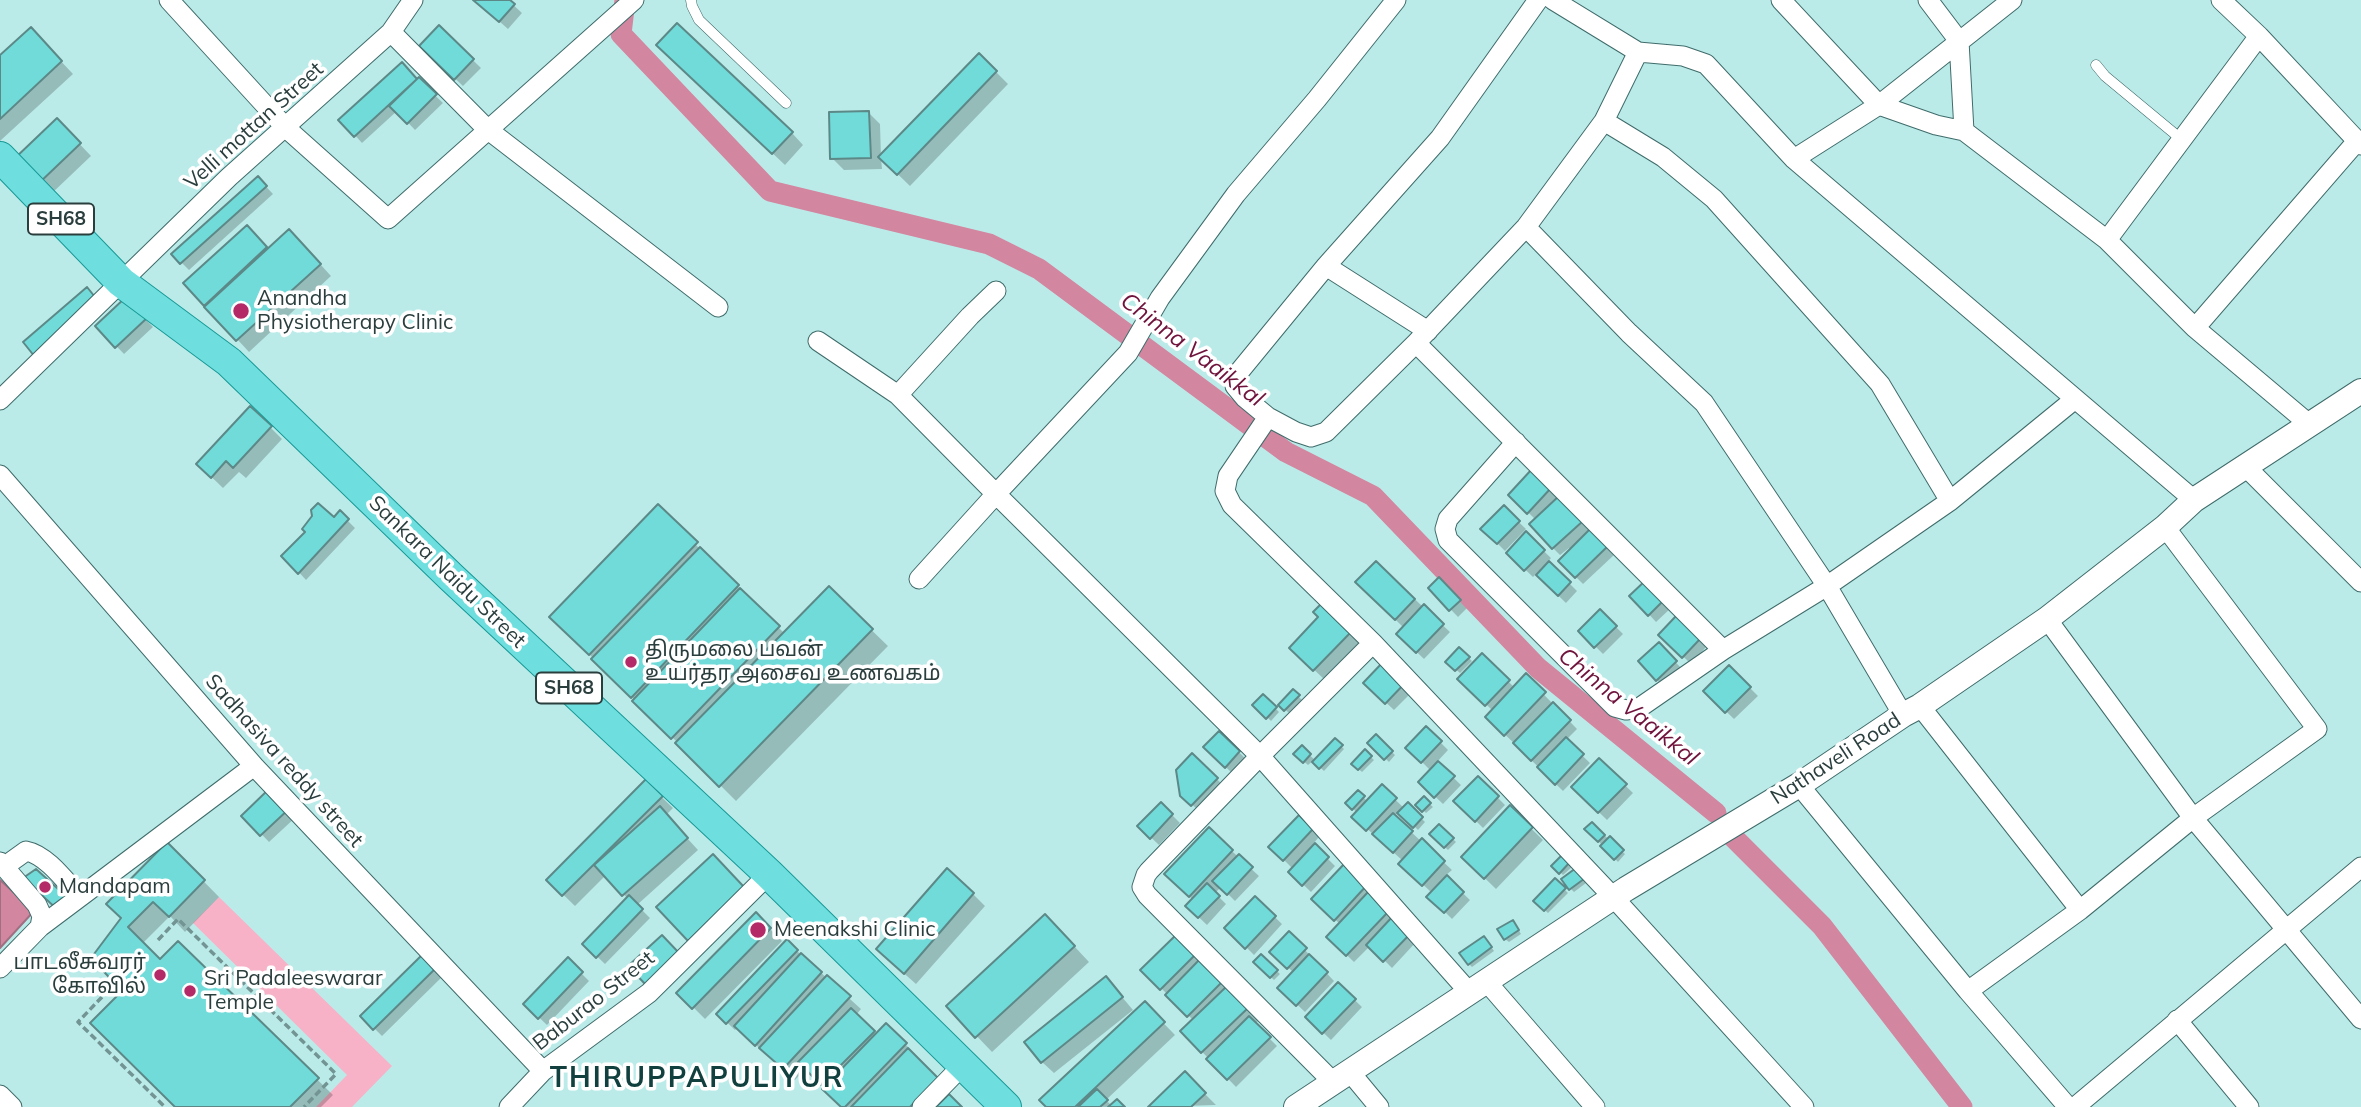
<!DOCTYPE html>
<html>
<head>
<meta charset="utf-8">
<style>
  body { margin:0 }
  canvas { display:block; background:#bbebe9 }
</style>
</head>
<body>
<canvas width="2361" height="1107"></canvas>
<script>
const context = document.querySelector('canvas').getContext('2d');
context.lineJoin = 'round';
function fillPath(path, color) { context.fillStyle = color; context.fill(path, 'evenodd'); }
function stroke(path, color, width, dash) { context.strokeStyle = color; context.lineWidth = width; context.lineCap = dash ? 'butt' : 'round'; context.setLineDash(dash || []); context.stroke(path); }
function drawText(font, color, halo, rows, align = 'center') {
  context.font = font + ' Mulish,"Noto Sans Tamil",sans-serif'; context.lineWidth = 7; context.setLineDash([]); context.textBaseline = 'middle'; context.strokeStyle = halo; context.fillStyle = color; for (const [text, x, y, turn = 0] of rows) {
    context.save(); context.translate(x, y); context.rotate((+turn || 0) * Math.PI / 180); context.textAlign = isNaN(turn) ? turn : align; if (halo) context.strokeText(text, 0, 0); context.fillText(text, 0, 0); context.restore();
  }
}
const green = new Path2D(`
  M219,897l173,169 -40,41h-36l31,-32 -154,-152z`);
const water = new Path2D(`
  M0,880l34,31 -34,37z`);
const shadow = new Path2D(`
  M475,0h33l14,13 -14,16z
  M439,27l42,41 -18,18 -42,-40z
  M42,41l31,33 -73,67v-83z
  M979,55l29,29 -98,102 -29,-28 1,11 -38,1 -12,-12 36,-46 12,12 1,33z
  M670,57l122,76 11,12 -18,20z
  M402,64l41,39 -28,27 -18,-19 -35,32 -21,-23z
  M57,120l34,36 -42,40 -34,-36z
  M258,178l15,16 -84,76 -15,-15z
  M247,227l22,23 32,-7 30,33 -82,76 -64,-69z
  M126,299l27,28 -29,27 -27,-28z
  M270,427l12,12 -36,39 -7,-6 -16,16 -25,-24z
  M1532,472l82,83 -31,29 -23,-23 11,-11 -2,-2 -9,7 -7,-7 -17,-28 -26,-25z
  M658,507l127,127 44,-45 59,57 -152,155 -184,-184z
  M1504,508l22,21 -21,22 -22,-22z
  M340,513l15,15 -49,52 -22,-24 50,-36z
  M1526,534l25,24 -3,4 29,29 -11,12 -30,-29 -3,3 -25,-24z
  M1376,563l74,69 -26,27 -26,-25 6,-6 -47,-46z
  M1439,580l28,28 -9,9 -28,-29z
  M1646,583l25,25 -15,14 -24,-26z
  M1322,605l40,38 -36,38 -35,-33 29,-30z
  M1600,611l23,23 -20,20 -23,-23z
  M1676,619l30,28 -15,17 -30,-29z
  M1659,645l24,25 -19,17 -7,-7z
  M1460,649l12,12 -12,12 -13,-11z
  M1482,656l33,32 11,-12 51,53 -11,11 24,23 -27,28 -76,-74 6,-6 -33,-32z
  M1384,664l29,27 -19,19 -29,-27z
  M1729,667l29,29 -24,23 -29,-28z
  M1293,691l9,9 -13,13 -9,-8z
  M1263,696l16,16 -8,9 -16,-16z
  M1426,728l22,22 -11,12 24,23 -18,19 -23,-22 11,-11 -23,-23z
  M1219,733l28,27 -14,14 -28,-27z
  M1376,737l19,18 -6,7 -19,-19z
  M1335,740l9,9 -20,22 -11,-10 -5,4 -13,-11 7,-6 14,13z
  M1365,752l9,8 -12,12 -9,-8z
  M1192,755l32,31 -24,26 -18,-17z
  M1599,760l34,33 -26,27 -34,-33z
  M1478,778l27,27 -22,23 -27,-27z
  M646,782l27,26 -7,7 32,35 -61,55 13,13 -45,46 -21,-20 44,-45 -22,-24 -31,31 -27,-26z
  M1382,787l22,21 4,-3 17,17 -7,8 -19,-19 -5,5 58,54 -7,6 25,24 -18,19 -23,-23 3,-3 -32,-30 3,-2 -49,-44 3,-4 -9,-10 10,-11 10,10z
  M271,789l26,27 -28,26 -25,-26z
  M1424,799l9,8 -7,6 -8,-8z
  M1161,804l19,19 -21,22 -20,-19z
  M1510,808l33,32 -47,49 -33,-32z
  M1299,817l20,20 -6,7 22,22 -24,26 -21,-20 3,-3 -22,-22z
  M1592,824l33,30 -7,8 -31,-33z
  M1439,826l17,16 -8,8 -17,-16z
  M1209,830l50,46 -24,25 -14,-14 -6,6 11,11 -19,21 -20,-19 6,-6 -26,-26z
  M167,844l52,53 -34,35 -15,-16 -28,28 18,17 18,-18 155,152 -12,12h-144l-53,-116 -1,-73z
  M1562,857l10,10 -9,8 -9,-9z
  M1345,865l29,28 43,48 -25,27 -22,-22 -16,16 -26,-25 12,-13 -27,-25z
  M1583,871l7,9 -16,12 -3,-3z
  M1555,880l13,13 -20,20 -13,-12z
  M973,894l12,12 -69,78 -26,-23z
  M1255,898l27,26 -28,31 -27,-27z
  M756,915l26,26 -77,78 -26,-26z
  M1516,925l5,9 -12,8 -4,-3z
  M1061,932l28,30 -97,90 -44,-46z
  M1289,933l45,48 -29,31 -25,-24 14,-15 -22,-21z
  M1178,935l80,86 -3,3 22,22 -41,41 -54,-56 11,-11 -50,-50z
  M1487,941l7,10 -22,16 -3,-3z
  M787,942l74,67 -5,6 20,20 10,-10 31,31 -2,2 18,49h-90l-37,-39 -11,12 -58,-52 -2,2 -17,-16z
  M425,955l19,20 -62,61 -20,-20z
  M1261,956l19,18 -6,6 -19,-18z
  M568,960l21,21 -42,44 -22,-21z
  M1106,978l27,32 -79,63 -12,-11z
  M1338,984l24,23 -31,33 -24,-23z
  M1145,1004l30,31 -69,65 6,6 11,1h-75z
  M1185,1074l31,31 -66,2z`);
const canal = new Path2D(`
  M625,0l-4,34 149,157 219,53 50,25 247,183 87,44 165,172 178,145
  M1732,836l90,90 140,181`);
const building = new Path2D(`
  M473,0h37l5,4 -16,18z
  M677,23l116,109 -21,22 -116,-109z
  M439,25l35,34 -20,21 -35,-34z
  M31,27l31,34 -62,58v-64z
  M979,53l18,18 -100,104 -19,-18z
  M402,62l15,17 -63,58 -16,-17z
  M419,77l18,17 -30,30 -18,-18z
  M869,111l2,47 -41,1 -1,-47z
  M57,118l24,25 -44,42 -24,-25z
  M258,176l9,10 -87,78 -9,-10z
  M247,225l20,22 -63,59 -21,-23z
  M289,229l32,35 -85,77 -32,-34z
  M87,287l12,15 -64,55 -12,-15z
  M126,297l21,21 -32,30 -20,-22z
  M250,406l22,20 -39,42 -7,-7 -15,17 -15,-14z
  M1532,469l19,19 -24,26 -19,-19z
  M1560,495l23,26 -31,28 -23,-25z
  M318,503l16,14 6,-7 9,9 -51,55 -17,-18 24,-24 -3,-3 10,-13 -1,-6z
  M658,504l40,38 -109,113 -40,-38z
  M1504,505l16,16 -23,23 -17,-15z
  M1591,528l17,18 -33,32 -17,-17z
  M1526,531l19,19 -21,21 -18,-18z
  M700,547l39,38 -108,113 -40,-39z
  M1376,561l39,38 -20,21 -40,-38z
  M1549,561l22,21 -13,14 -22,-21z
  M1439,577l22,23 -12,11 -21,-23z
  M1646,580l18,20 -16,16 -19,-20z
  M829,586l44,43 -154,158 -44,-44z
  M740,588l40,38 -109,113 -39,-38z
  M1322,603l30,28 -39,40 -24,-23 29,-31 -5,-5z
  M1424,604l20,20 -28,29 -20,-19z
  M1600,609l17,17 -23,22 -16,-17z
  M1676,616l24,23 -18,19 -24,-23z
  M1659,642l18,19 -21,20 -18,-20z
  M1459,647l11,10 -15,14 -10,-9z
  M1482,653l28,27 -25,26 -28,-27z
  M1384,661l22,21 -21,22 -22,-21z
  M1729,665l22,22 -26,26 -22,-22z
  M1526,673l20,19 -42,44 -19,-19z
  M1293,689l7,6 -16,16 -6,-6z
  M1263,694l14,13 -11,12 -14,-14z
  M1553,702l18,18 -40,41 -18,-18z
  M1426,726l16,15 -21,22 -16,-15z
  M1219,731l21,20 -15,17 -22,-21z
  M1376,734l17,17 -9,9 -17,-17z
  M1566,737l18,17 -29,31 -18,-18z
  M1335,738l8,7 -24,24 -7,-7z
  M1302,745l9,9 -8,9 -10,-9z
  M1365,749l7,7 -14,14 -7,-6z
  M1192,753l26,25 -27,28 -11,-10 -4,-26z
  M1599,758l28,26 -29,29 -27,-26z
  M1438,761l17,15 -21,22 -16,-16z
  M1478,776l21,20 -24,26 -22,-21z
  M646,779l17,17 -101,100 -16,-16z
  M1382,784l15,14 -31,33 -15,-14z
  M271,787l20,20 -31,29 -19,-20z
  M1358,790l7,6 -13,14 -7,-7z
  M1424,796l7,7 -9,9 -7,-7z
  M1161,802l12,12 -23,25 -13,-13z
  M1408,802l15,15 -10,11 -16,-15z
  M1510,805l23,22 -49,52 -23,-22z
  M660,806l28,32 -66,58 -28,-31z
  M1393,813l20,18 -20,22 -21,-19z
  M1299,815l14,14 -30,32 -15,-14z
  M1592,822l13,13 -7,7 -14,-13z
  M1439,824l15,14 -10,10 -15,-14z
  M1209,827l24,23 -44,47 -25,-23z
  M1610,836l14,14 -10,10 -14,-14z
  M1422,838l23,23 -23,25 -24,-22z
  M167,842l38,38 -36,37 -16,-15 -25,25 32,32 18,-18 141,137 -29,29h-115l-85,-84 32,-32 -31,-33 30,-40 -15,-14z
  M1315,843l14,14 -27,29 -14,-14z
  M713,854l31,33 -56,54 -32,-34z
  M1239,854l14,13 -26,28 -15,-14z
  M1562,855l8,7 -11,12 -8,-8z
  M1345,863l23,21 -34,37 -23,-22z
  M1580,865l8,11 -19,14 -8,-11z
  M947,868l27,25 -70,81 -28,-25z
  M36,869l31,28 -8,14 -36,-33z
  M1447,875l17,17 -20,21 -18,-16z
  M1555,878l11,10 -22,23 -11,-10z
  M1207,883l13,13 -22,22 -13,-12z
  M1368,892l21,19 -43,45 -20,-19z
  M629,895l14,14 -47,49 -14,-14z
  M1255,896l21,20 -31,33 -21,-21z
  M756,912l15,16 -79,81 -16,-16z
  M1045,914l30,32 -100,92 -29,-32z
  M1393,916l18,17 -28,29 -17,-17z
  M1513,920l6,10 -15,10 -7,-11z
  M1289,931l18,17 -20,21 -18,-17z
  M1178,933l20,19 -38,38 -20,-20z
  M662,935l18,19 -34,31 -18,-19z
  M1484,936l8,11 -24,18 -9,-12z
  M787,939l11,11 -72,74 -10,-10z
  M425,952l13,14 -65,64 -13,-14z
  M801,953l21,19 -67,74 -21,-20z
  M1261,954l17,16 -8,8 -17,-16z
  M1309,954l19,18 -32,34 -19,-18z
  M568,957l15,15 -45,47 -15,-15z
  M1200,959l22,23 -35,35 -22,-22z
  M827,975l24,21 -68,73 -24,-21z
  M1106,976l17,21 -82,66 -17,-21z
  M1338,982l18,17 -34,35 -17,-17z
  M1227,986l21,22 -47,45 -21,-22z
  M1145,1001l20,21 -90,85h-29l-7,-7z
  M851,1008l24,23 -54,54 -23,-23z
  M1249,1016l22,21 -44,43 -21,-21z
  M886,1023l21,20 -62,64h-4l-19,-18z
  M908,1048l30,30 -28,29h-59z
  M1185,1071l21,22 -15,14h-43z
  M1097,1089l11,11 -8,7h-22z
  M949,1094l13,13h-26z
  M1117,1099l8,8h-17z`);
const path = new Path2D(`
  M158,940l20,-21 158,155 -32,33
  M102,997l-24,25 87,85`);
const service = new Path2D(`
  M691,0l1,6 7,14 87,83
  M2096,65l9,11 76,63`);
const minor = new Path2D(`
  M169,0l117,128 102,91 246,-219
  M1538,0l-98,138 -114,128 -87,106 -4,7v7l10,12 23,19 28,15 15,5 15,-5 90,-89 110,-116 78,-106 34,-69
  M1553,0l85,52 45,4 23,8 88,95 400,341
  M1781,0l98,105 57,20 28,6
  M1928,0l31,41 5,90 143,109 88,88 114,96
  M2221,0l38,36 102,109
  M391,32l96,97 231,178
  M1604,121l59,36 51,42 166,185 70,117
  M1794,159l85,-54 133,-105
  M1526,227l103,106 75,70 123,183 76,129
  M2107,240l152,-204
  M1326,266l102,65
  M2195,328l163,-188
  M818,341l80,54 98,99 132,-141 32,-55 76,-104 81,-95 79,-99
  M1416,343l307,307
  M898,395l72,-79 26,-25
  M0,400l229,-223 162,-145 22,-32
  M1268,417l-40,59 -3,15 7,14 141,138 241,255 190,209
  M1516,442l-68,77 -3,10 3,11 167,167 11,3 13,-2 84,-58 104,-64 123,-85 125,-102
  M2245,466l116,116
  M0,475l254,291 289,305
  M919,579l77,-85 264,262 209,236
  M2047,619l146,199 168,201
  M1920,706l160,204
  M1799,785l169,206 100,116
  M0,862l37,43 5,11 -2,11 -40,41
  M5,866l21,-15c21,4 40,31 54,46l174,-131
  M40,927l40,-30
  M1486,981l109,126
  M1968,991l112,-81 113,-92 124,-89 -152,-202
  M2177,1020l72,87
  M1350,1072l29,35
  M1334,1083l-187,-188 -5,-8 4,-12 3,-4 111,-115 113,-113
  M0,1095l12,12
  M509,1107l34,-36 106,-78 120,-119
  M922,1107l41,-42
  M2075,1107l286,-240`);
const tertiary = new Path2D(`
  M1296,1107l330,-218 173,-104 104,-70 17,-9 127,-87 118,-92 29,-27 167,-109`);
const primary = new Path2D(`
  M0,157l121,125 108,80 222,215 318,297 237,233`);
const markers = [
  [241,311,9,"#b42a67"],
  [631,662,7,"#b42a67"],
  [45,887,7,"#b42a67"],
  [758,930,9,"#b42a67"],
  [160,975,7,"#b42a67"],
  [190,991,7,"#b42a67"]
];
const shields = [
  [61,219,66],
  [569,688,66]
];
const shieldNames = [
  ["SH68",61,219],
  ["SH68",569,688]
];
const streetNames = [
  ["Velli mottan Street",254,126,-42],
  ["Sankara Naidu Street",447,572,44],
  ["Nathaveli Road",1836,759,-33],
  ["Sadhasiva reddy street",284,761,48],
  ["Baburao Street",594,1001,-38]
];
const poiNames = [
  ["Anandha",257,299],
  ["Physiotherapy Clinic",257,323],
  ["திருமலை பவன்",645,650],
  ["உயர்தர அசைவ உணவகம்",645,674],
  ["Mandapam",59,887],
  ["Meenakshi Clinic",774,930],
  ["பாடலீசுவரர்",146,963,"right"],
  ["கோவில்",146,987,"right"],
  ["Sri Padaleeswarar",204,979],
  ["Temple",204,1003]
];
const waterNames = [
  ["Chinna Vaaikkal",1192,350,37],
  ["Chinna Vaaikkal",1628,707,39]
];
const districtNames = [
  ["THIRUPPAPULIYUR",697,1079]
];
fillPath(green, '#f7b2c7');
fillPath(water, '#d3869f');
stroke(water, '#a07082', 2);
fillPath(shadow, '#0003');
stroke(canal, '#d3869f', 21);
fillPath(building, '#70dbd9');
stroke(building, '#5c8988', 2);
stroke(service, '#3f6c6b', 11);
stroke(minor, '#3f6c6b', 21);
stroke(tertiary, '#3f6c6b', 26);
stroke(primary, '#189997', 32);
stroke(path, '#729492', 3.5, [7, 3.5]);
stroke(service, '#fff', 10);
stroke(minor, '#fff', 19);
stroke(tertiary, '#fff', 24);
stroke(primary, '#6edfde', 30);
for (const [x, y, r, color] of markers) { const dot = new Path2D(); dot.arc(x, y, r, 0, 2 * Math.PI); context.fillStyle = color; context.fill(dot); stroke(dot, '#fff', 2.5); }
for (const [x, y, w] of shields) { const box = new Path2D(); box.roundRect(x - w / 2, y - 15.5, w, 31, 5); context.fillStyle = '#fff'; context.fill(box); stroke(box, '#2a3e3d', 2); }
drawText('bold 19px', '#2a3e3d', null, shieldNames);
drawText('21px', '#2a3e3d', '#fff', streetNames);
drawText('21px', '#2a3e3d', '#fff', poiNames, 'left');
drawText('italic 23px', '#6f133c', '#fff', waterNames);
context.letterSpacing = '2px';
drawText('bold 28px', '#11403f', '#fff', districtNames);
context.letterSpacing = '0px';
</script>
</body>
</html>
